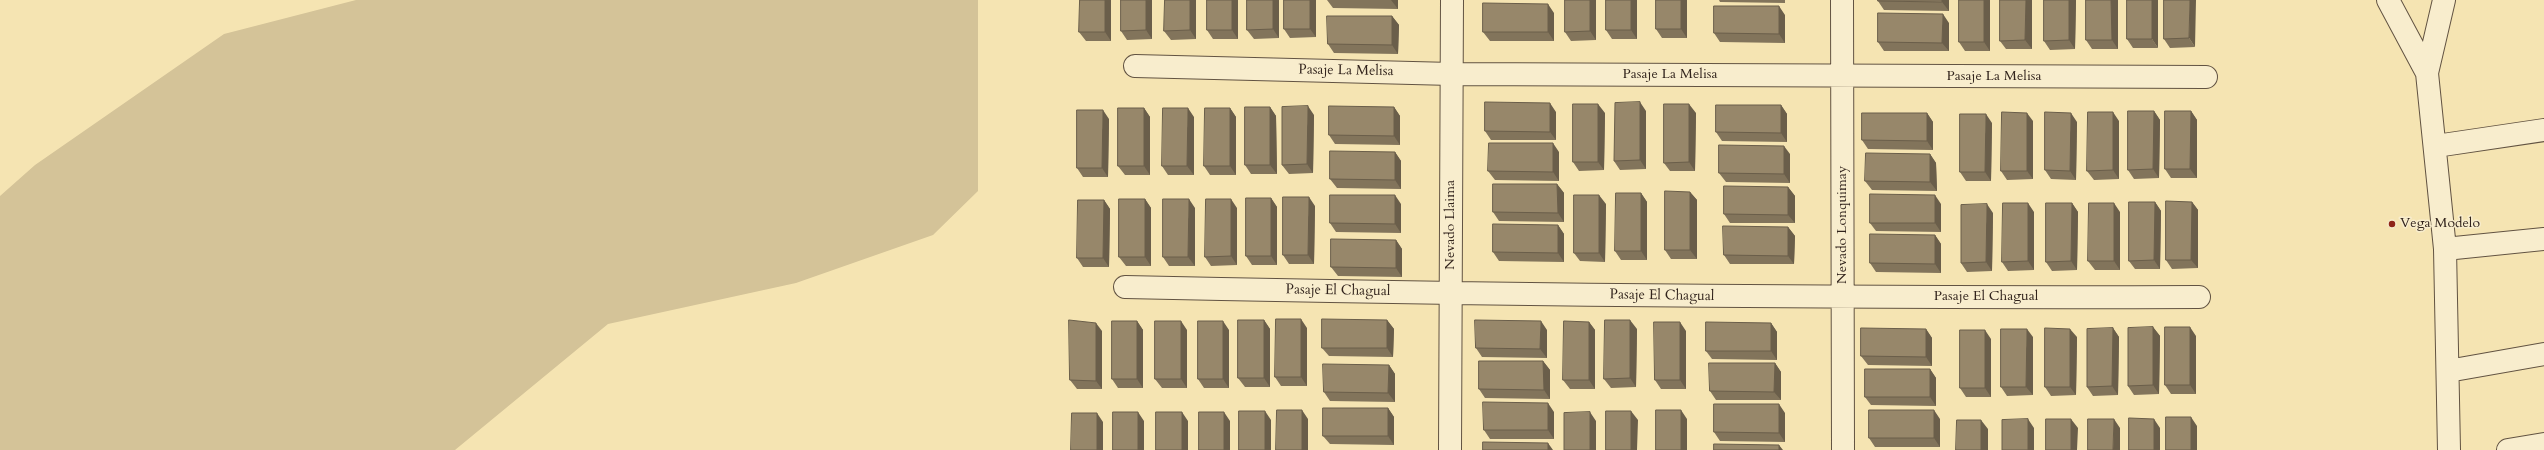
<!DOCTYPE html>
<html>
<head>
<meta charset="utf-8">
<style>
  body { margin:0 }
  canvas { display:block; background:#f5e4b2 }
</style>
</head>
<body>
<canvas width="2544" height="450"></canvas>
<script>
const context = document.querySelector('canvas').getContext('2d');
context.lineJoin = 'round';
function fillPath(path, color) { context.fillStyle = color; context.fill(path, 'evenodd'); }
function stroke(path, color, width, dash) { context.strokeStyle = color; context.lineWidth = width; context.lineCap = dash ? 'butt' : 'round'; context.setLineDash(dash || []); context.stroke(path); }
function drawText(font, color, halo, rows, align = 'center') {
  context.font = font + ' Cardo,serif'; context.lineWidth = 3; context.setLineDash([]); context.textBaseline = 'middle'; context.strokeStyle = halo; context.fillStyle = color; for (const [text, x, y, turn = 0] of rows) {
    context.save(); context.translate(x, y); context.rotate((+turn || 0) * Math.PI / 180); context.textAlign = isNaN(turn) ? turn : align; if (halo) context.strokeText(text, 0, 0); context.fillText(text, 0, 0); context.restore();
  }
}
const green = new Path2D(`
  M356,0h622v191l-45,44 -137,48 -188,41 -153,126h-455v-254l35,-31 189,-131z`);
const minor = new Path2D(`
  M1842,0l1,450
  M2388,0l39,73
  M2444,0l-17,73 18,176 4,201
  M1135,66l317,8 754,3
  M2436,146l108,-16
  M2445,249l99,-10
  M1125,287c358,8 716,11 1074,10
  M2448,371l96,-17
  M1450,450l2,-450
  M2508,450l36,-6`);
const wall = new Path2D(`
  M1080,0h31v41h-25l-7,-9z
  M1152,0v39l-25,1 -6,-9z
  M1165,0h31v39l-25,1 -7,-9z
  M1207,0h31v39h-25l-6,-9z
  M1247,0h32v38l-25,1 -7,-9z
  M1284,0h32v37l-26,1 -6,-9z
  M1327,0h71v9l-65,-1z
  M1565,0h31v40l-25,1 -6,-9z
  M1606,0h31v39h-25l-6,-9z
  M1656,0h31v38h-25l-6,-9z
  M1719,0h66v3l-65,-1z
  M1949,0v11l-65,-1 -6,-9z
  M1959,0h31v51h-25l-6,-9z
  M2000,0h32v49h-26l-6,-8z
  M2044,0h32l-1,49 -25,1 -6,-9z
  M2086,0h32v49h-26l-6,-9z
  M2127,0l31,48h-25l-6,-9z
  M2164,0l31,47 -25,1 -6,-9z
  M1554,13v28h-64l-7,-9z
  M1785,15v28l-65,-1 -6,-9z
  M1392,16l7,9 -1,29 -64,-1 -6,-9z
  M1949,23v28h-65l-6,-9z
  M1781,105l6,9v28l-65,-1 -6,-9z
  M1270,107l6,9 1,58h-26l-6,-9z
  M1394,107l6,9v29l-65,-1 -6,-9z
  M1144,108l6,9v58h-25l-7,-9z
  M1230,108l6,9v58h-26l-6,-9z
  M1646,111v58l-26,1 -6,-9z
  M2154,111l6,9 -1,58 -25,1 -6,-9z
  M2191,111l6,9v58h-26l-6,-9z
  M1556,112v28h-65l-6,-9z
  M1605,113l-1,57 -25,1 -6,-9z
  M1696,113l-1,58h-25l-6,-8z
  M1927,113l6,9v28l-65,-1 -6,-9z
  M1314,115l-1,58 -24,1 -7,-9z
  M1194,117v58h-26l-6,-9z
  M1109,119l-1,58h-25l-6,-9z
  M2033,121v58l-26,1 -6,-9z
  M2119,121v58l-25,1 -7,-9z
  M2077,122l-1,58 -25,-1 -6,-9z
  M1992,123l-1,58h-25l-6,-9z
  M1395,152l6,9v28l-64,-1 -7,-9z
  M1559,152v29l-64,-1 -7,-9z
  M1790,154v29l-64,-1 -7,-9z
  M1930,154l6,9 1,28 -65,-1 -7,-9z
  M1557,184l7,9v29l-65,-1 -6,-9z
  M1788,187l7,9v27h-65l-6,-9z
  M1690,192l7,8v59h-26l-6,-9z
  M1641,193l6,9v58h-26l-6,-9z
  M1271,198l6,9v58h-25l-6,-9z
  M1145,199l6,9v58h-25l-7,-9z
  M1104,200l6,9 -1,58h-26l-6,-9z
  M2155,202l6,9 -1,58h-25l-6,-8z
  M2192,202l6,8v58l-26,1 -6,-9z
  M2072,203l6,9 -1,58 -25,1 -6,-9z
  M1401,204v29l-65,-1 -6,-9z
  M1606,204l-1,58 -25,-1 -6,-8z
  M1941,204v28l-65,-1 -6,-8z
  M1315,206l-1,58h-25l-6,-9z
  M1195,208v58h-26l-6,-9z
  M1237,208v57l-26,1 -6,-9z
  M2034,212v58l-26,1 -6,-9z
  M2120,212v58h-25l-7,-9z
  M1993,213l-1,58 -25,1 -6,-9z
  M1558,225l6,9v28l-65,-1 -6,-9z
  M1788,227l7,9 -1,28h-64l-6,-9z
  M1935,235l6,9v29l-65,-1 -6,-9z
  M1396,240l6,9v28l-64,-1 -7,-9z
  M1264,320l6,9v58h-25l-7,-9z
  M1387,320l7,9 -1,28 -64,-1 -7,-8z
  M1137,321l6,9v58h-25l-6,-9z
  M1589,322l6,8v59h-25l-7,-9z
  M1771,323l6,9v28l-65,-1 -6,-8z
  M2153,327l7,9 -1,58 -25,1 -6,-9z
  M1307,328v58h-26l-6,-9z
  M2113,328l6,9 -1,58 -25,1 -6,-9z
  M1637,329l-1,58 -25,1 -7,-9z
  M1926,329l6,9v28l-64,-1 -7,-9z
  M1187,330v58h-25l-7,-9z
  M1229,330v58h-25l-6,-9z
  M1547,330v28l-65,-1 -6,-9z
  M1102,331v58h-25l-7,-9z
  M1686,331v58h-25l-6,-9z
  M2196,336v58h-25l-6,-9z
  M2033,337v58l-26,1 -6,-9z
  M2077,337l-1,58 -25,1 -6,-9z
  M1991,339v58h-25l-6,-9z
  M1543,361l7,9v29l-65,-1 -6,-9z
  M1775,363l6,9v28h-65l-6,-9z
  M1389,365l6,9v28l-65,-1 -6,-9z
  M1930,369l6,9v28l-65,-1 -6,-8z
  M1388,408l6,9v28l-64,-1 -7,-8z
  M1554,412v27h-64l-6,-9z
  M1785,413v29l-65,-1 -6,-9z
  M1940,419v28h-65l-6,-9z`);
const shadedWall = new Path2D(`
  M1105,0h6v41l-6,-9z
  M1146,0h6v39l-6,-9z
  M1190,0h6v39l-6,-9z
  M1232,0h6v39l-6,-9z
  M1273,0h6v38l-6,-9z
  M1310,0h6v37l-6,-8z
  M1391,0h7v9z
  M1590,0h6v40l-6,-9z
  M1631,0h6v39l-6,-9z
  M1681,0h6v38l-6,-9z
  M1942,0h7v11l-7,-9z
  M1984,0h6v51l-6,-9z
  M2026,0h6v49l-7,-9z
  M2069,0h7l-1,49 -6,-9z
  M2111,0h7v49l-6,-9z
  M2152,0h6v48l-6,-9z
  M2190,0h6l-1,47 -6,-9z
  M1548,4l6,9v28l-6,-9z
  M1779,6l6,9v28l-6,-9z
  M1943,14l6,9v28l-7,-8z
  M1392,16l7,9 -1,29 -6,-9z
  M1640,102l6,9v58l-6,-9z
  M1550,103l6,9v28l-6,-8z
  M1598,104l7,9 -1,57 -6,-8z
  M1689,104l7,9 -1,58 -6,-9z
  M1781,105l6,9v28l-6,-9z
  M1308,106l6,9 -1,58 -6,-9z
  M1270,107l6,9 1,58 -7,-9z
  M1394,107l6,9v29l-6,-9z
  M1144,108l6,9v58l-6,-9z
  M1188,108l6,9v58l-7,-9z
  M1230,108l6,9v58l-6,-9z
  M1103,110l6,9 -1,58 -6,-9z
  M2154,111l6,9 -1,58 -6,-9z
  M2191,111l6,9v58l-7,-9z
  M2113,112l6,9v58l-6,-9z
  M1927,113l6,9v28l-6,-9z
  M2027,113l6,8v58l-6,-8z
  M2071,113l6,9 -1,58 -6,-9z
  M1986,114l6,9 -1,58 -6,-9z
  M1553,143l6,9v29l-6,-9z
  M1784,146l6,8v29l-6,-9z
  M1395,152l6,9v28l-6,-9z
  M1930,154l6,9 1,28 -7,-9z
  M1557,184l7,9v29l-6,-9z
  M1788,187l7,9v27l-7,-8z
  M1690,192l7,8v59l-7,-9z
  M1641,193l6,9v58l-6,-9z
  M1395,195l6,9v29l-6,-9z
  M1599,195l7,9 -1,58 -6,-9z
  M1935,195l6,9v28l-6,-9z
  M1309,197l6,9 -1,58 -6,-9z
  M1271,198l6,9v58l-6,-9z
  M1145,199l6,9v58l-6,-9z
  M1189,199l6,9v58l-7,-9z
  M1231,199l6,9v57l-6,-9z
  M1104,200l6,9 -1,58 -6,-9z
  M2155,202l6,9 -1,58 -6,-9z
  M2192,202l6,8v58l-7,-8z
  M2028,203l6,9v58l-6,-9z
  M2072,203l6,9 -1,58 -6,-9z
  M2114,203l6,9v58l-6,-9z
  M1987,204l6,9 -1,58 -6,-9z
  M1558,225l6,9v28l-6,-9z
  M1788,227l7,9 -1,28 -6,-8z
  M1935,235l6,9v29l-6,-9z
  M1396,240l6,9v28l-6,-9z
  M1301,319l6,9v58l-6,-9z
  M1264,320l6,9v58l-6,-9z
  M1387,320l7,9 -1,28 -6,-9z
  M1630,320l7,9 -1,58 -6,-9z
  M1137,321l6,9v58l-6,-9z
  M1181,321l6,9v58l-6,-9z
  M1223,321l6,9v58l-6,-9z
  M1541,321l6,9v28l-7,-9z
  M1589,322l6,8v59l-6,-9z
  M1680,322l6,9v58l-6,-9z
  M1096,323l6,8v58l-6,-8z
  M1771,323l6,9v28l-6,-9z
  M2153,327l7,9 -1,58 -6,-9z
  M2190,327l6,9v58l-6,-9z
  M2113,328l6,9 -1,58 -6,-9z
  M1926,329l6,9v28l-6,-9z
  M2027,329l6,8v58l-7,-8z
  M2070,329l7,8 -1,58 -6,-8z
  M1985,330l6,9v58l-6,-9z
  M1543,361l7,9v29l-6,-9z
  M1775,363l6,9v28l-7,-8z
  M1389,365l6,9v28l-7,-9z
  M1930,369l6,9v28l-6,-9z
  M1548,403l6,9v27l-6,-9z
  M1779,404l6,9v29l-6,-9z
  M1388,408l6,9v28l-6,-9z
  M1302,410l6,9v31h-6z
  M1681,410l6,9v31h-6z
  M1934,410l6,9v28l-6,-9z
  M1265,411l6,9v30h-6z
  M1631,411l7,9 -1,30h-6z
  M1138,412l6,9v29h-6z
  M1182,412l6,9v29h-6z
  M1224,412l6,9v29h-6z
  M1590,412l6,9v29h-6z
  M1097,413l6,9v28h-6z
  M2191,417l6,9v24h-6z
  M2028,419l6,9v22h-6z
  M2071,419l7,9 -1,22h-6z
  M2114,419l6,9v22h-7z
  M2154,419l6,9v22h-6z
  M1981,420l7,9v21h-7z
  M1548,443l5,7h-5z
  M1779,445l4,5h-4z`);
const building = new Path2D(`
  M1080,0h25v32h-26z
  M1121,0h25v30l-25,1z
  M1165,0h25v30l-26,1z
  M1207,0h25v30h-25z
  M1247,0h26v29l-26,1z
  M1284,0h26v29h-26z
  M1565,0h25v31l-25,1z
  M1606,0h25v30h-25z
  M1656,0h25v29h-25z
  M1878,0h64v2l-64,-1z
  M1959,0h25v42h-25z
  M2000,0h26l-1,40 -25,1z
  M2044,0h25v40l-25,1z
  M2086,0h25l1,40h-26z
  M2127,0h25v39h-25z
  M2164,0h26l-1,38 -25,1z
  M1483,3l65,1v28h-65z
  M1714,6h65v28l-65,-1z
  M1878,13l65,1 -1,29 -64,-1z
  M1327,16h65v29l-64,-1z
  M1485,102l65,1v29l-65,-1z
  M1640,102v58l-26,1 1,-58z
  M1573,104h25v58h-25z
  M1664,104h25v58l-25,1z
  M1716,105h65v28l-65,-1z
  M1308,106l-1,58 -25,1v-58z
  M1329,106l65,1v29l-65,-1z
  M1245,107h25v58h-25z
  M1118,108h26v58h-26z
  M1163,108h25l-1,58h-25z
  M1205,108h25v58h-26z
  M1077,110h26l-1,58h-25z
  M2128,111h26l-1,58 -25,1z
  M2165,111h26l-1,58h-25z
  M2002,112l25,1v58h-26z
  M2045,112l26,1 -1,58 -25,-1z
  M2088,112h25v58l-26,1z
  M1862,113h65v28l-65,-1z
  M1960,114h26l-1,58h-25z
  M1489,143h64v29l-65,-1z
  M1719,145l65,1v28l-65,-1z
  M1330,151l65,1v28l-65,-1z
  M1866,153l64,1v28l-65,-1z
  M1493,184h64l1,29 -65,-1z
  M1724,186l64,1v28l-64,-1z
  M1665,191l25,1v58h-25z
  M1616,193h25v58h-26z
  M1870,194l65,1v28h-65z
  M1330,195h65v29l-65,-1z
  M1574,195h25v58h-25z
  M1283,197h26l-1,58h-25z
  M1246,198h25v58h-25z
  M1119,199h26v58h-26z
  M1163,199h26l-1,58h-25z
  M1206,199h25v57l-26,1z
  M1078,200h26l-1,58h-26z
  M2166,201l26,1 -1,58h-25z
  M2129,202h26l-1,58 -25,1z
  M2003,203h25v58l-26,1z
  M2046,203h26l-1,58 -25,1z
  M2089,203h25v58h-26z
  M1987,204l-1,58 -25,1v-58z
  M1493,224l65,1v28l-65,-1z
  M1723,226l65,1v29l-64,-1z
  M1870,234l65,1v29l-65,-1z
  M1331,239l65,1v28l-65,-1z
  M1276,319h25v58h-26z
  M1322,319l65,1v28h-65z
  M1069,320l27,3v58l-26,-1z
  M1238,320h26v58h-26z
  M1475,320l66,1 -1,28 -64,-1z
  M1605,320h25v58l-26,1z
  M1112,321h25v58h-25z
  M1155,321h26v58h-26z
  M1198,321h25v58h-25z
  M1564,321l25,1v58h-26z
  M1654,322h26v58h-25z
  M1706,322l65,1v28h-65z
  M2153,327v58l-25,1v-58z
  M2165,327h25v58h-25z
  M1861,328l65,1v28l-65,-1z
  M2045,328l25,1v58h-25z
  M2113,328l-1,58 -25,1v-58z
  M2001,329h26l-1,58h-25z
  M1960,330h25v58h-25z
  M1479,361h64l1,29 -65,-1z
  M1709,363h66l-1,29 -64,-1z
  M1323,364l66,1 -1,28 -64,-1z
  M1865,369h65v28h-65z
  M1483,402l65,1v27h-64z
  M1714,404h65v29l-65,-1z
  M1323,408h65v28h-65z
  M1277,410h25v40h-26z
  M1656,410h25v40h-25z
  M1869,410h65v28h-65z
  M1239,411h26v39h-26z
  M1606,411h25v39h-25z
  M1113,412h25v38h-25z
  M1156,412h26v38h-26z
  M1199,412h25v38h-25z
  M1590,412v38h-26v-37z
  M1072,413h25v37h-26z
  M2166,417h25v33h-25z
  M2129,418l25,1v31h-25z
  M2028,419v31h-26v-30z
  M2046,419h25v31h-25z
  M2088,419h26l-1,31h-25z
  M1957,420h24v30h-25z
  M1483,442l65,1v7h-65z
  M1714,444l65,1v5h-65z`);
const markers = [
  [2392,224,4,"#8f2418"]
];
const streetNames = [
  ["Pasaje La Melisa",1346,71,1],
  ["Pasaje La Melisa",1670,75],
  ["Pasaje La Melisa",1994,77],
  ["Nevado Llaima",1451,225,-90],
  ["Nevado Lonquimay",1843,225,-90],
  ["Pasaje El Chagual",1338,291,1],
  ["Pasaje El Chagual",1662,296,1],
  ["Pasaje El Chagual",1986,297]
];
const poiNames = [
  ["Vega Modelo",2400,224]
];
fillPath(green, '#d4c398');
stroke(minor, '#625342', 24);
stroke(minor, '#f8edcd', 22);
fillPath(wall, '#82745b');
fillPath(shadedWall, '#6a5e4a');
fillPath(building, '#97876a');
stroke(building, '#6a5e4a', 1);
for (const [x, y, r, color] of markers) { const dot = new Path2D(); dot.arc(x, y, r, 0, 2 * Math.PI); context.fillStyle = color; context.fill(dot); stroke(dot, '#f8edcd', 1.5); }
drawText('14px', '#31231c', '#f8edcd', streetNames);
drawText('14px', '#31231c', '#f8edcd', poiNames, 'left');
</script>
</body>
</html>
